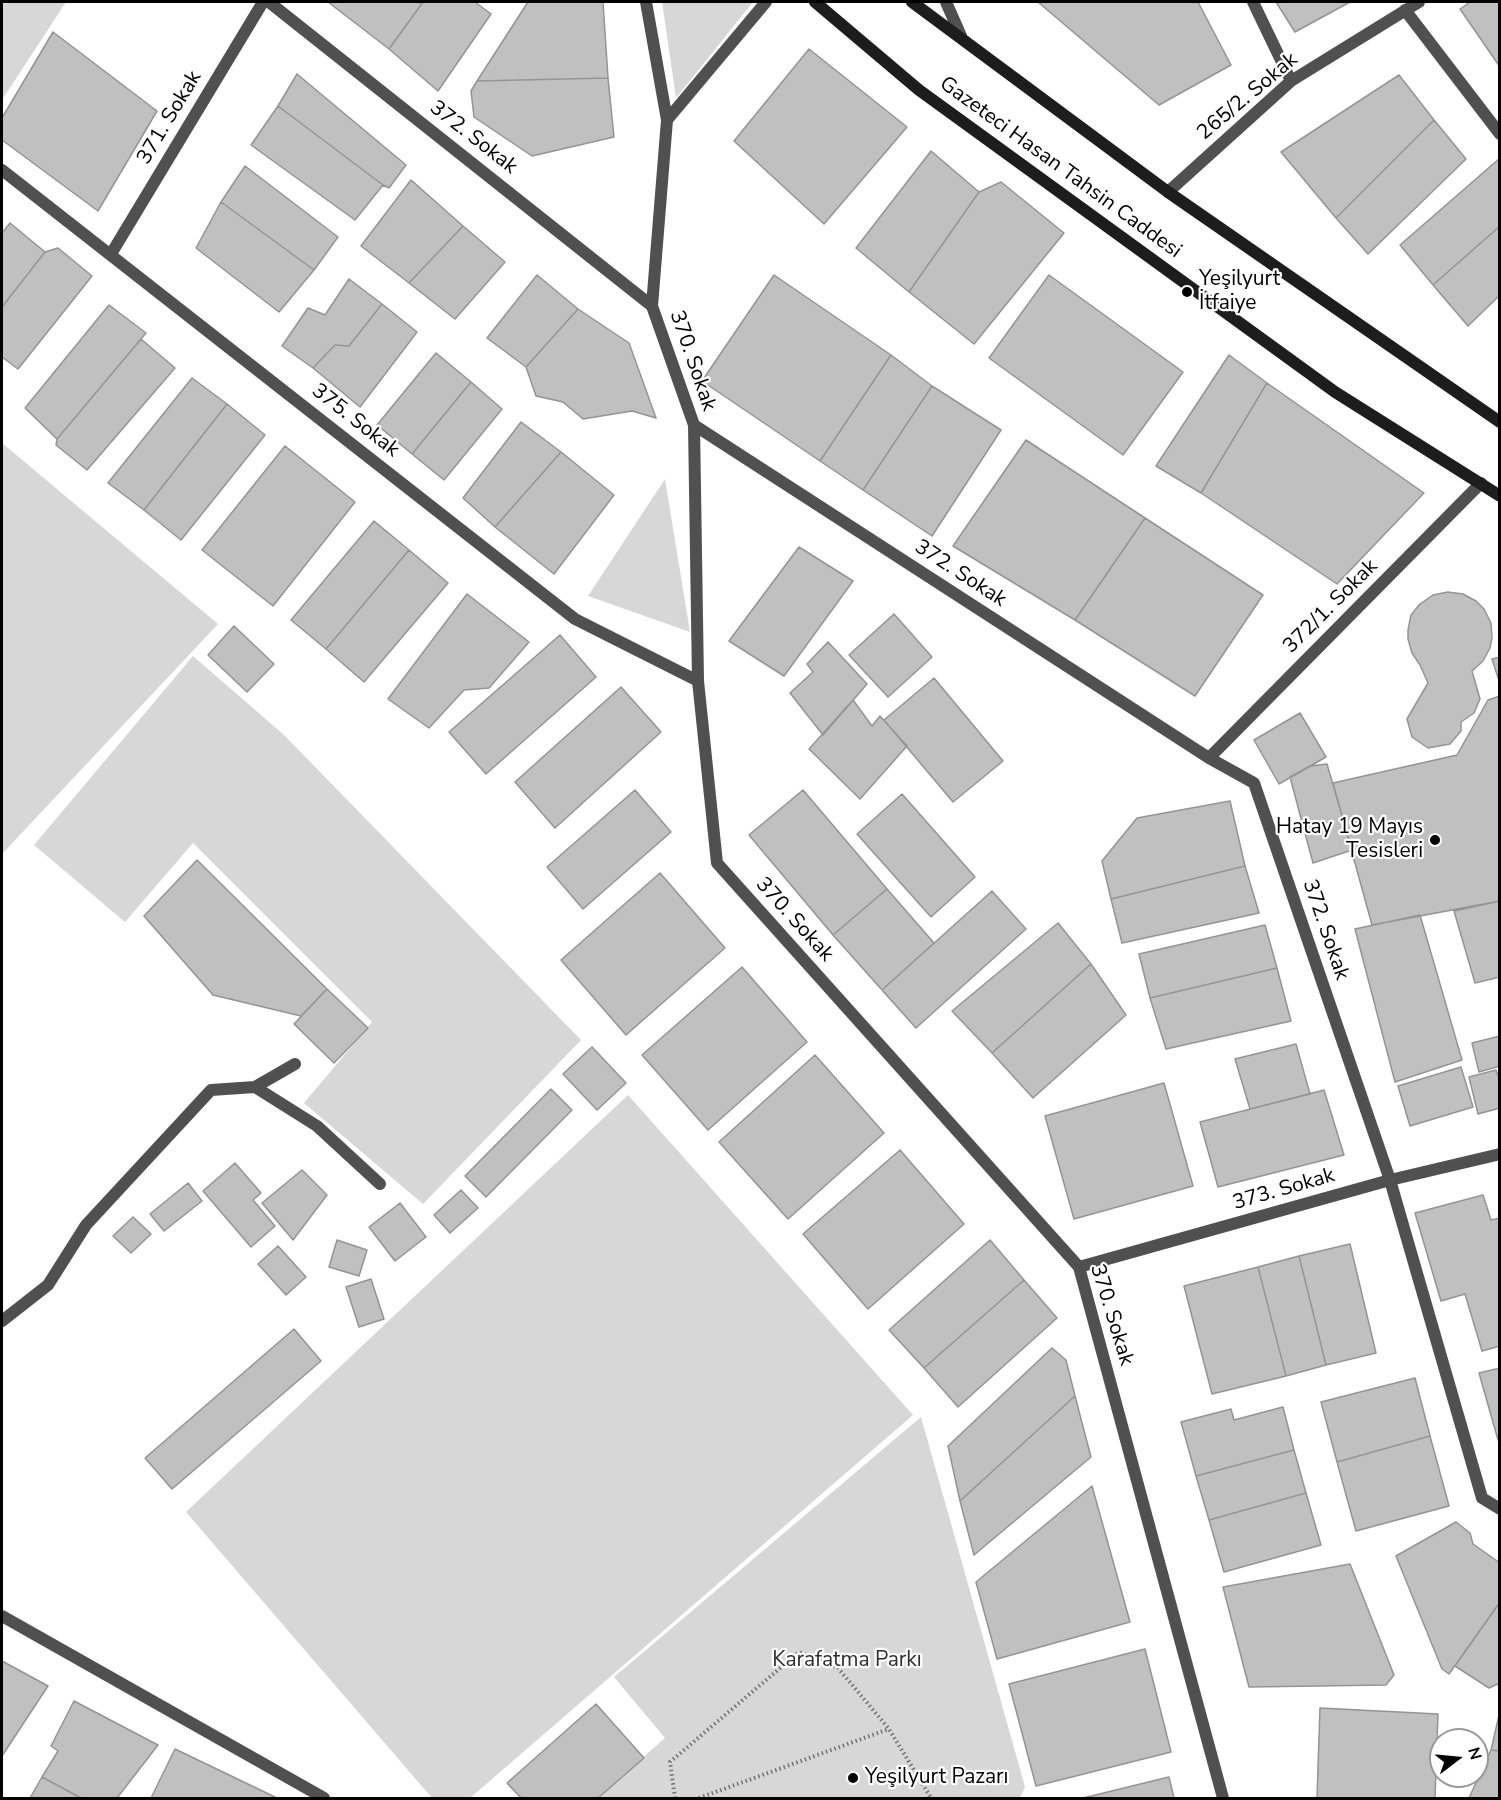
<!DOCTYPE html>
<html>
<head>
<meta charset="utf-8">
<style>
  body { margin:0 }
  #map { position:relative; width:1501px; height:1800px; overflow:hidden; background:#fff; font-family:"Nunito Sans",sans-serif }
  canvas { display:block }
  .frame { position:absolute; inset:0; border:3px solid #000; pointer-events:none }
  .north { position:absolute; left:1429px; top:1728px; width:60px; height:60px; box-sizing:border-box; background:#fff; border:2px solid #999; border-radius:50%; rotate:74deg; font-size:16px; font-weight:700; line-height:24px; text-align:center; color:#000 }
  .north::after { content:''; display:block; margin:auto; width:21px; height:27px; background:#000; clip-path:polygon(50% 0,100% 100%,50% 72%,0 100%) }
</style>
</head>
<body>
<div id="map">
<canvas width="1501" height="1800"></canvas>
<div class="frame"></div>
<div class="north">N</div>
</div>
<script>
const context = document.querySelector('canvas').getContext('2d');
context.lineJoin = 'round';
function fillPath(path, color) { context.fillStyle = color; context.fill(path, 'evenodd'); }
function stroke(path, color, width, dash) { context.strokeStyle = color; context.lineWidth = width; context.lineCap = dash ? 'butt' : 'round'; context.setLineDash(dash || []); context.stroke(path); }
function drawText(font, color, halo, rows, align = 'center') {
  context.font = font + ' "Nunito Sans",sans-serif'; context.lineWidth = 4.5; context.setLineDash([]); context.textBaseline = 'middle'; context.strokeStyle = halo; context.fillStyle = color; for (const [text, x, y, turn = 0] of rows) {
    context.save(); context.translate(x, y); context.rotate((+turn || 0) * Math.PI / 180); context.textAlign = isNaN(turn) ? turn : align; if (halo) context.strokeText(text, 0, 0); context.fillText(text, 0, 0); context.restore();
  }
}
const green = new Path2D(`
  M2,2h64l-64,98z
  M662,2h91l-77,96z
  M2,443l216,181 -216,230z
  M665,479l25,153 -102,-36z
  M193,656l91,79 297,305 -158,164 -119,-101 68,-81 -179,-179 -68,79 -91,-77z
  M628,1095l285,320 -443,383h-38l-246,-286z
  M921,1417l104,370 -5,11h-423l68,-60 -51,-61z`);
const building = new Path2D(`
  M328,2h95l-34,47z
  M423,2h52l16,12 -53,77 -49,-42z
  M528,2h75l5,76 -131,3z
  M1038,2h160l33,63 -72,40z
  M1276,2h74l-55,30z
  M1470,2h30v65l-40,-58z
  M53,32l104,79 -59,100 -96,-71v-22z
  M809,49l98,78 -83,97 -90,-83z
  M297,74l109,91 -17,23 -6,-3 -105,-79z
  M1399,75l35,45 -98,98 -55,-66z
  M608,78l6,59 -82,19 -58,-39 -3,-26 6,-10z
  M278,106l105,79 -28,35 -104,-75z
  M1434,120l32,39 -98,95 -32,-36z
  M931,151l48,41 -70,100 -53,-44z
  M1500,158v68l-67,59 -33,-40z
  M245,166l93,71 -24,33 -93,-68z
  M411,180l52,46 -54,57 -48,-37z
  M1001,182l63,51 -90,111 -65,-52 70,-100z
  M221,202l93,68 -35,42 -83,-64z
  M10,223l35,29 -43,55v-74z
  M463,226l42,36 -50,57 -46,-36z
  M1500,226v69l-32,31 -35,-41z
  M58,248l34,28 -74,93 -16,-12v-50l43,-55z
  M537,275l41,34 -52,58 -39,-29z
  M774,275l117,80 -71,106 -118,-80z
  M1049,275l134,97 -60,83 -134,-97z
  M349,279l33,25 -33,42 -14,-1 -22,23 -31,-22 26,-38 17,7z
  M382,304l35,28 -57,75 -47,-39 22,-23 14,1z
  M109,305l37,28 -89,106 -32,-31z
  M578,309l51,34 27,75 -24,-7 -49,8 -20,-17 -27,-6 -10,-29z
  M141,339l34,29 -88,102 -31,-25 1,-6z
  M436,353l35,29 -59,72 -35,-29z
  M891,355l41,31 -69,104 -43,-29z
  M1229,355l38,28 -66,110 -45,-27z
  M192,378l35,26 -83,106 -36,-27z
  M471,382l31,27 -58,71 -32,-26z
  M1267,383l157,110 -87,91 -136,-91z
  M932,386l69,44 -69,106 -69,-46z
  M227,404l38,31 -84,105 -37,-30z
  M521,422l40,30 -66,75 -32,-29z
  M1026,440l119,78 -70,102 -122,-74z
  M285,446l70,56 -82,104 -71,-56z
  M561,452l53,43 -60,79 -59,-47z
  M1145,518l118,77 -68,101 -120,-76z
  M374,521l35,29 -83,99 -35,-29z
  M799,547l54,34 -69,95 -55,-35z
  M409,550l39,33 -84,99 -38,-33z
  M1448,592l15,2 13,7 8,8 7,14 1,15 -2,10 -7,13 -11,10 8,28 -6,14 -13,9v9l-11,13 -22,4 -16,-11 -5,-18 21,-36 -8,-18 -8,-12 -4,-14v-9l3,-15 9,-11 13,-9z
  M467,594l62,48 -40,46 -25,2 -35,38 -41,-29z
  M894,614l38,43 -44,40 -39,-42z
  M234,626l40,38 -27,28 -39,-37z
  M560,635l36,42 -110,97 -37,-42z
  M828,642l39,42 -44,51 -33,-42 23,-21 -6,-8z
  M1500,657v27l-8,-25z
  M934,678l69,83 -50,41 -69,-82z
  M621,687l40,45 -106,96 -40,-46z
  M1500,696v205l-128,24 -39,-142 124,-28 31,-55z
  M853,700l19,26 8,-10 27,30 -47,53 -51,-50z
  M1300,713l26,44 -47,27 -25,-44z
  M1327,764l25,86 -39,13 -23,-86 20,-11z
  M635,790l36,42 -88,77 -36,-42z
  M803,790l84,99 -54,46 -84,-100z
  M902,794l73,83 -44,40 -74,-83z
  M1230,801l15,65 -134,33 -9,-38 35,-43z
  M197,860l130,129 -26,27 -88,-21 -69,-79z
  M1245,866l14,47 -137,30 -11,-44z
  M660,873l65,75 -99,87 -65,-75z
  M887,889l47,54 -52,47 -49,-55z
  M992,891l34,38 -110,99 -34,-38z
  M1500,901v76l-25,6 -21,-72z
  M1420,915l42,145 -67,22 -40,-153z
  M1058,923l33,41 -99,89 -40,-42z
  M1265,925l12,43 -127,30 -11,-44z
  M1091,964l35,51 -93,83 -41,-45z
  M742,967l65,75 -99,88 -66,-75z
  M1277,968l14,53 -125,28 -16,-51z
  M327,989l41,39 -34,35 -40,-39z
  M1500,1036v30l-21,6 -7,-29z
  M1296,1044l14,50 -60,15 -15,-50z
  M592,1047l34,36 -29,27 -34,-36z
  M815,1055l69,78 -96,86 -69,-77z
  M1461,1067l12,40 -63,19 -12,-40z
  M1496,1070l4,11v27l-22,6 -9,-37z
  M1164,1083l29,103 -119,33 -29,-103z
  M551,1089l21,21 -86,87 -21,-21z
  M1324,1090l20,65 -126,32 -18,-65z
  M900,1150l64,74 -96,85 -65,-75z
  M235,1163l26,30 -8,7 22,26 -24,21 -48,-56z
  M302,1170l25,25 -34,45 -31,-37z
  M188,1183l14,18 -38,30 -14,-17z
  M461,1190l17,18 -28,25 -16,-18z
  M1483,1195l8,25 9,-2v128l-18,5 -17,-57 -24,7 -26,-88z
  M400,1203l26,34 -31,24 -26,-34z
  M133,1217l18,17 -20,19 -18,-17z
  M337,1240l30,10 -8,26 -30,-9z
  M990,1240l34,40 -100,88 -35,-38z
  M1350,1244l26,109 -50,12 -27,-109z
  M278,1246l28,31 -20,18 -28,-31z
  M1299,1256l27,109 -40,11 -28,-109z
  M1258,1267l28,109 -74,18 -28,-108z
  M371,1279l13,40 -25,8 -13,-40z
  M1024,1280l33,38 -99,89 -34,-39z
  M294,1329l27,32 -149,128 -27,-31z
  M1052,1348l14,12 9,36 -115,105 -12,-55z
  M1500,1368v71l-2,1 -19,-67z
  M1415,1378l15,58 -93,26 -16,-60z
  M1075,1396l16,61 -117,98 -14,-54z
  M1283,1407l11,43 -98,26 -15,-54 50,-13 3,11z
  M1430,1436l19,70 -93,25 -19,-69z
  M1294,1450l12,43 -97,27 -13,-44z
  M1092,1486l38,136 -133,37 -21,-77z
  M1306,1493l15,52 -97,27 -15,-52z
  M1456,1522l14,11 3,11 27,19v39l-51,72 -7,-5 -46,-113z
  M1350,1564l44,111 -8,10 -137,2 -26,-100z
  M1500,1602v81l-11,5 -34,-22z
  M1145,1649l26,103 -135,34 -27,-102z
  M2,1661l46,25 -46,70z
  M74,1701l84,44 -41,53h-36l-39,-21 16,-26 -7,-5z
  M596,1704l48,54 -46,40h-77l-14,-15z
  M1320,1708l118,6 -3,84h-118z
  M1500,1711v40l-9,-1z
  M175,1749l102,49h-126z
  M1491,1750l9,1v47h-31z
  M42,1777l39,21h-51z
  M1169,1777l5,21h-91z`);
const path = new Path2D(`
  M675,1798l-5,-36 129,-110 39,16 51,61 42,69
  M699,1798l190,-69`);
const street = new Path2D(`
  M269,2l383,304
  M646,2l21,118
  M766,2l-99,118 -15,186 42,119 4,256 19,182 362,404 144,531
  M946,2l15,34
  M1253,2l38,79
  M1405,10l95,124
  M2,170l573,449 123,62
  M1168,192l123,-111 128,-79
  M111,254l152,-252
  M694,425l515,333 45,25 136,397 92,318 18,11
  M1209,758l272,-275
  M255,1087l40,-23
  M1079,1267l311,-87 110,-26
  M2,1321l46,-36 38,-60 125,-135 44,-3 62,39 63,58
  M2,1616l322,182`);
const secondary = new Path2D(`
  M815,2l104,88 416,302 165,104
  M912,2l256,190 332,230`);
const markers = [
  [1187,292,6,"#000"],
  [1435,840,6,"#000"],
  [853,1778,6,"#000"]
];
const streetNames = [
  ["265/2. Sokak",1248,97,-40],
  ["371. Sokak",170,118,-59],
  ["372. Sokak",473,138,38],
  ["Gazeteci Hasan Tahsin Caddesi",1060,168,36],
  ["370. Sokak",692,361,71],
  ["375. Sokak",355,421,38],
  ["372. Sokak",960,574,33],
  ["372/1. Sokak",1331,607,-45],
  ["370. Sokak",794,920,48],
  ["372. Sokak",1325,930,71],
  ["373. Sokak",1284,1190,-16],
  ["370. Sokak",1111,1315,73]
];
const poiNames = [
  ["Yeşilyurt",1199,280],
  ["İtfaiye",1199,304],
  ["Hatay 19 Mayıs",1423,828,"right"],
  ["Tesisleri",1423,852,"right"],
  ["Yeşilyurt Pazarı",865,1778]
];
const parkNames = [
  ["Karafatma Parkı",847,1661]
];
fillPath(green, '#d7d7d7');
fillPath(building, '#c0c0c0');
stroke(building, '#949494', 1.5);
stroke(path, '#727272', 4, [1.5, 3]);
stroke(street, '#505050', 12);
stroke(secondary, '#1d1d1d', 12);
for (const [x, y, r, color] of markers) { const dot = new Path2D(); dot.arc(x, y, r, 0, 2 * Math.PI); context.fillStyle = color; context.fill(dot); stroke(dot, '#fff', 2); }
drawText('21px', '#000', '#fff', streetNames);
drawText('21px', '#000', '#fff', poiNames, 'left');
drawText('21px', '#2e2e2e', '#fff', parkNames);
</script>
</body>
</html>
